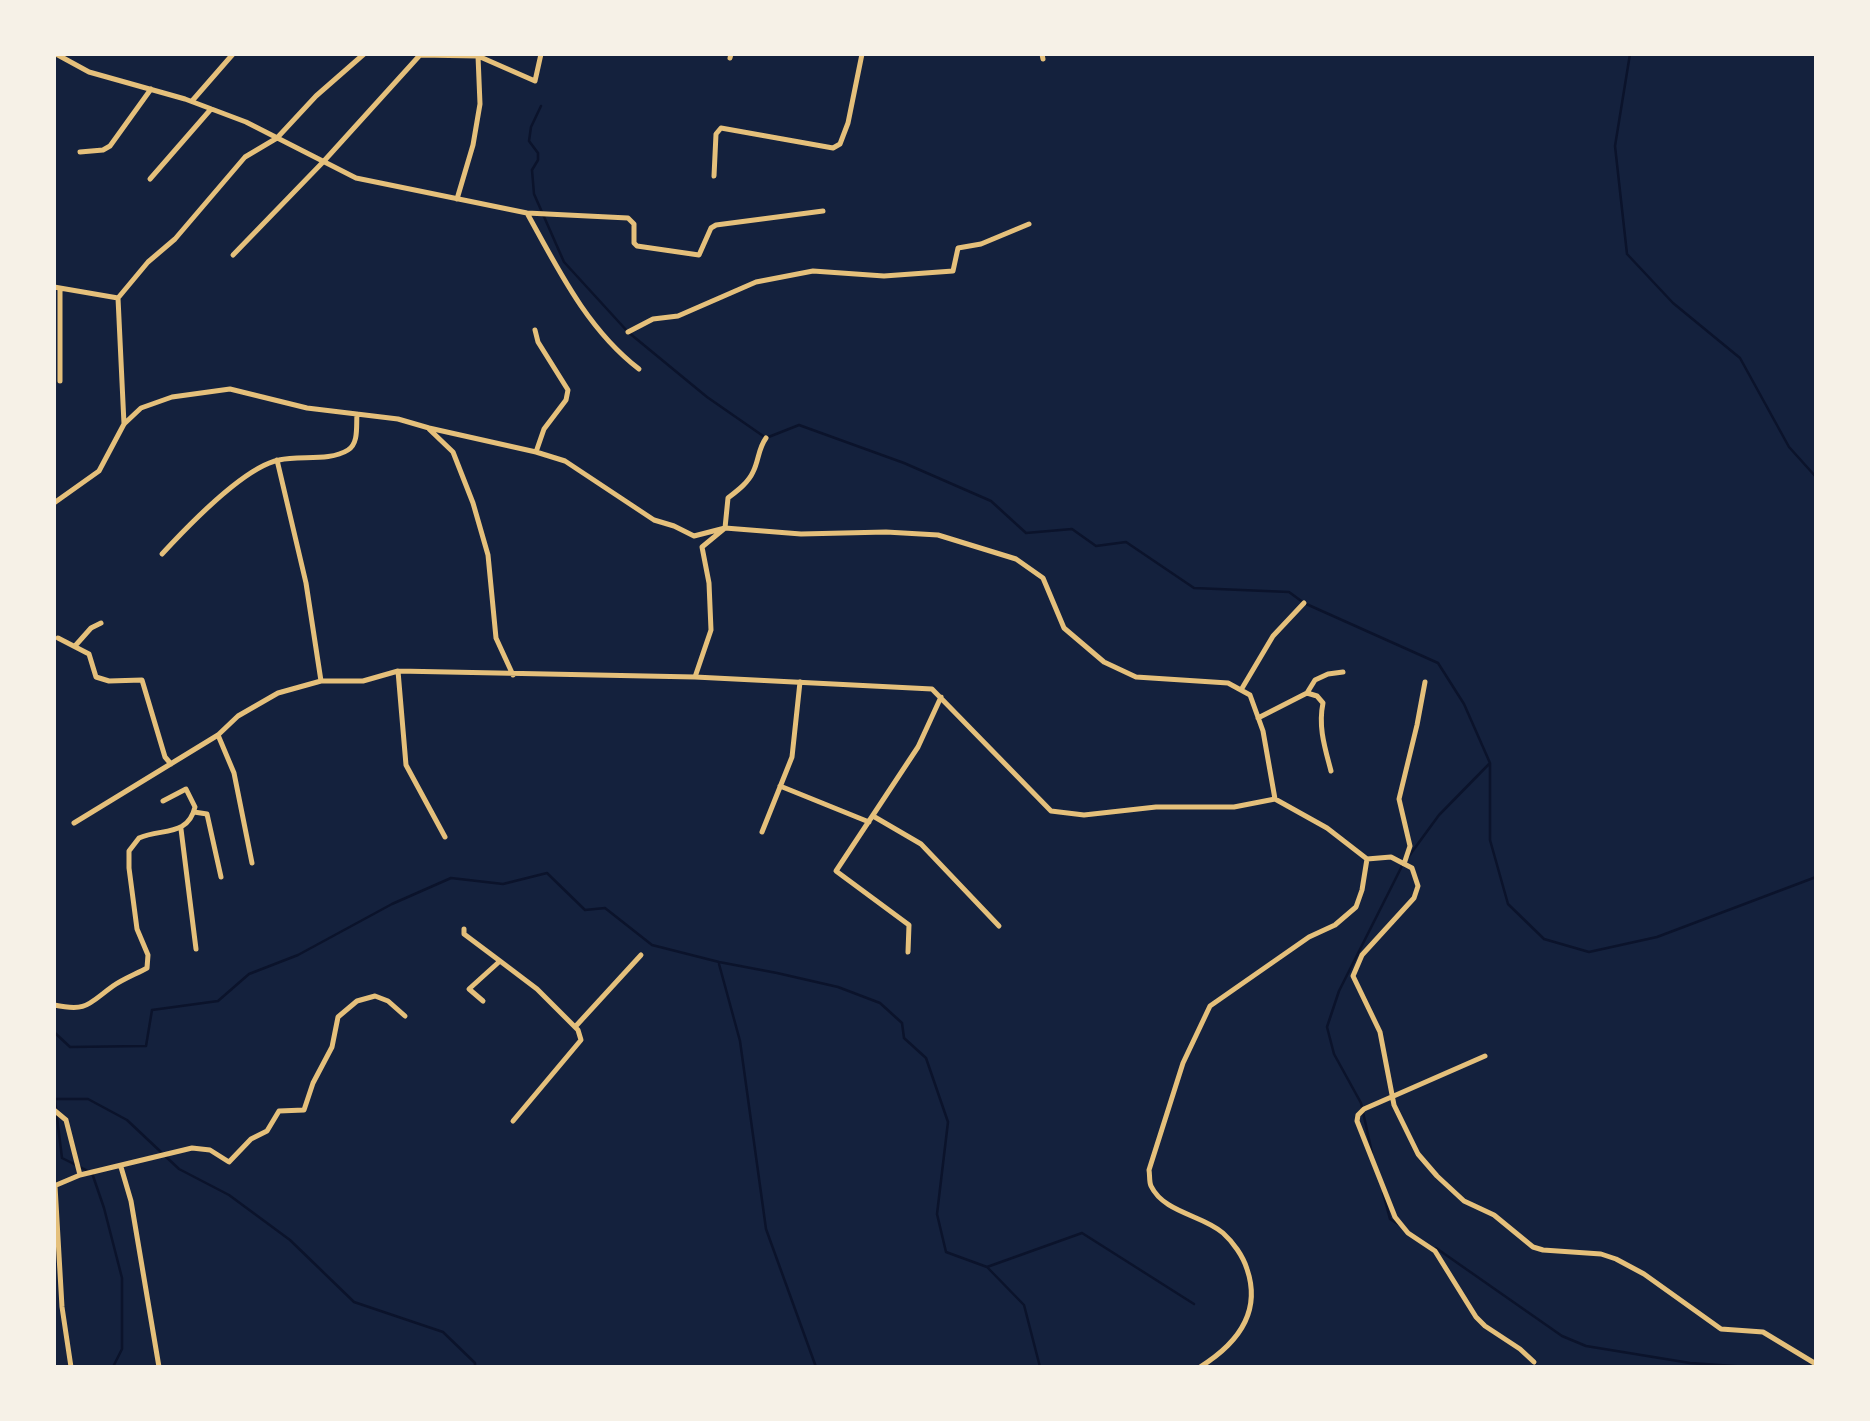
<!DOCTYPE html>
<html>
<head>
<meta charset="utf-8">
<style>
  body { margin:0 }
  #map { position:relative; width:1870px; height:1421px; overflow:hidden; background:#14213d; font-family:Spectral,serif }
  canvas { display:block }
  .frame { position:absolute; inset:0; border:56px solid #f6f1e7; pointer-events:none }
</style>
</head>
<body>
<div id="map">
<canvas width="1870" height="1421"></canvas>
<div class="frame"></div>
</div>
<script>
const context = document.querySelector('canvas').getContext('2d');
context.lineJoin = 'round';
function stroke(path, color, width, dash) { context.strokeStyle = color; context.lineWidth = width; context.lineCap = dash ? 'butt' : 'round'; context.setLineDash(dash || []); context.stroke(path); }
const stream = new Path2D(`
  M1630,54l-15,92 12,108 46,49 67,55 49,89 27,30
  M541,106l-10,21 -2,14 9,12v7l-6,10 2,24 30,68 64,70 79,65 59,41 33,-13 105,38 87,38 35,32 46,-4 24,17 30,-4 68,46 95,4 15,11 134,60 26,41 26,59 -51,52 -30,41
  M1490,763v77l18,64 36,35 45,13 68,-15 159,-60
  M719,964l21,77 26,188 50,138
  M54,1032l16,15 76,-1 6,-36 66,-9 31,-27 49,-19 94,-51 59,-26 52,6 44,-11 38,37 20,-2 47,37 67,17 58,11 61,14 42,16 22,20 2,15 22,20 22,64 -11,92 9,38 41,15 37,38 16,62
  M54,1093l8,65 30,15 12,35 18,70v71l-9,18
  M55,1099h33l39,21 52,49 50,26 61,45 64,62 89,30 32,31v4
  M1372,1153l-11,-50 -27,-49 -7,-27 12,-36 64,-127
  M1383,1193l7,26 8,5
  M1436,1248l126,88 24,10 104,17 58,4
  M987,1267l95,-34 112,71`);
const minor = new Path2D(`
  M56,54l33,18 96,27 61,23 110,56 171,35 101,5 6,6v19l3,3 62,9 12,-27 5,-3 107,-14
  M1042,54l1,5
  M730,58l1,-4
  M192,101l41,-47
  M80,152l23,-2 7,-4 41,-57
  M714,176l2,-42 5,-6 112,20 7,-4 8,-21 14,-69
  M150,179l61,-70
  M457,199l16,-54 7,-41 -2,-48
  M527,213c31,56 60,116 112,156
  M233,255l91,-94 96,-106 58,1 57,25 6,-27
  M54,287l64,11 6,126
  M60,288v93
  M118,298l30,-36 27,-23 70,-82 32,-19 39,-42 48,-42
  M535,330l3,12 30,48 -2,10 -22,29 -8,23
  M628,332l25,-13 25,-3 78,-34 57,-11 71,5 69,-5 5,-23 23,-4 48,-20
  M429,429l24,23 20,51 15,52 8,83 17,37
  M277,460l29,123 15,98
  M54,503l45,-32 25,-47 17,-16 31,-11 58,-8 77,19 91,11 31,9 107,24 29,9 89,59 20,6 20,10 31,-8 76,6 85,-2 52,3 78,24 27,19 21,50 40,34 32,15 92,6 22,12 13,36 12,68 52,29 40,31 -5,31 -6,17 -21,18 -26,12 -99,69 -27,57 -34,107c1,5 0,12 2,16 13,27 52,29 72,47 10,9 20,23 24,36 15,44 -10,75 -47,98
  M162,554c24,-26 82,-87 117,-94 21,-5 50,2 69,-10 11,-7 8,-24 9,-36
  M58,638l31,16 7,23 13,4 33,-1 23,77 6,7
  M75,646l16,-18 10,-5
  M398,671l8,94 39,72
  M695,677l16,-47 -2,-47 -7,-36 23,-19 3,-30c9,-7 20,-15 25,-26 6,-12 5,-23 13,-34
  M1241,690l32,-54 31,-33
  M1307,693l10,3 6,7c-5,24 2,45 8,68
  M1258,718l49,-25 8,-13 13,-6 15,-2
  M218,735l16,38 18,90
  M780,786l89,36
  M194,812l13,2 14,63
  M873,816l48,28 78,82
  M74,823l144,-88 20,-19 40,-23 43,-12h42l35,-10 297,6 237,12 119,122 33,4 72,-8h78l41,-8
  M181,829l15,120
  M762,832l30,-75 8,-75
  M1367,859l24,-2 21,11 6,18 -4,12 -52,57 -9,21 27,56 14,73 24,49 19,22 27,25 30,14 39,32 10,3 58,4 15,5 28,15 77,55 42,3 53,32
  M1404,864l6,-18 -11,-47 18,-74 8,-43
  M464,929v5l36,27 -31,28 14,12
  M908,952l1,-27 -73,-54 82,-124 23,-50
  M500,961l37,28 41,41 3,10 -68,81
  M54,1005c34,7 34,-1 59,-19 10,-7 23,-12 34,-18l1,-13 -11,-26 -8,-61v-17l10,-13c22,-10 49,-1 56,-31l-9,-18 -23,12
  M575,1027l66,-72
  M1485,1056l-121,53 -6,6 -1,6 38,96 13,16 27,18 41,66 9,9 35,23 14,13
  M54,1110l12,10 14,55
  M121,1167l10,34 28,166
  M54,1186l26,-11 112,-27 18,2 19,12 22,-23 16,-8 12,-20 25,-1 9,-27 19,-36 6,-30 19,-16 18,-5 13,5 17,15
  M55,1186l7,121 9,60`);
stroke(stream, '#0b132b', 2.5);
stroke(minor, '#e5c07b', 5);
</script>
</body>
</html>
